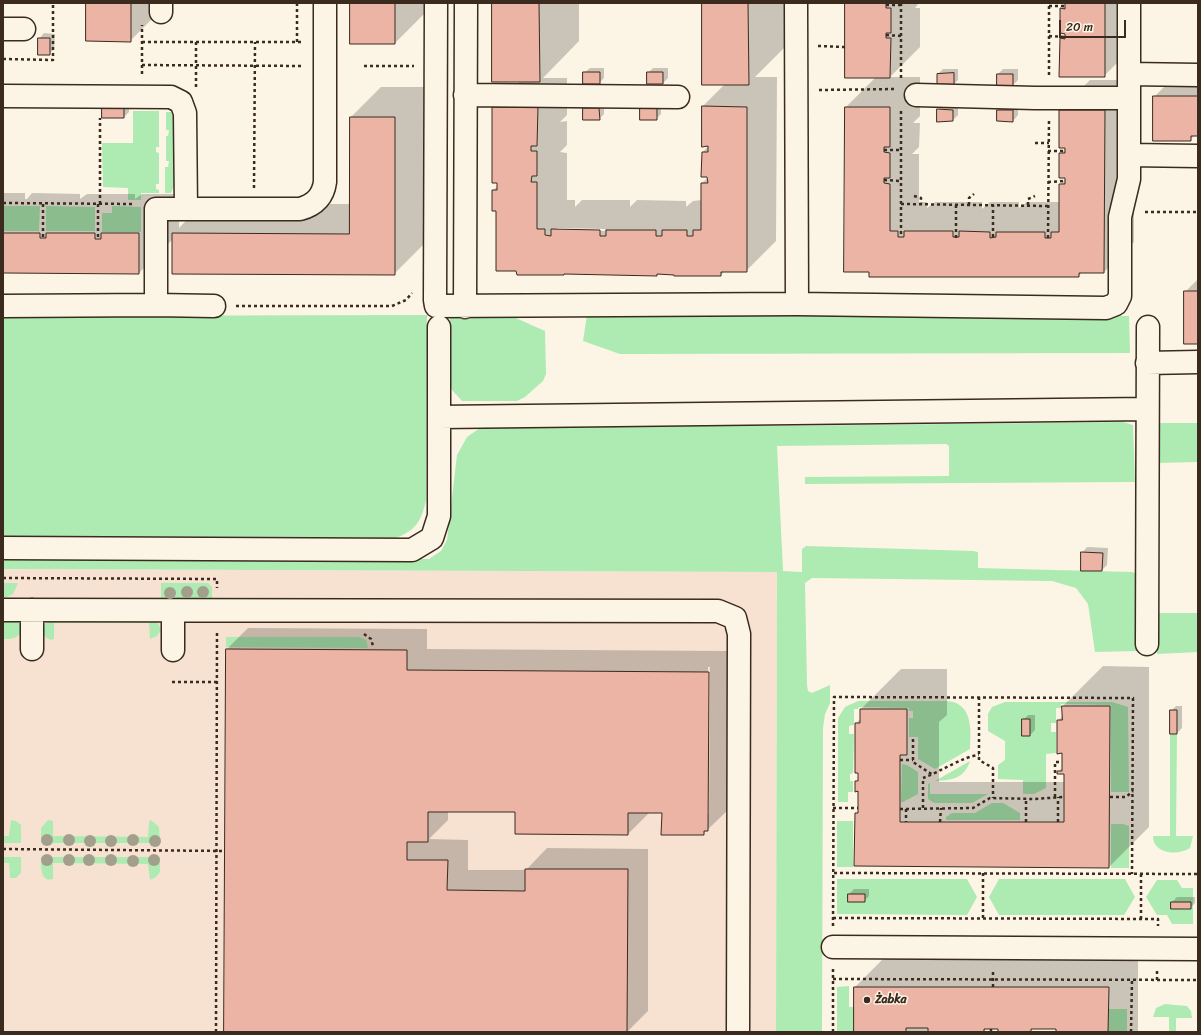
<!DOCTYPE html>
<html>
<head>
<meta charset="utf-8">
<style>
  body { margin:0 }
  #map { position:relative; width:1201px; height:1035px; overflow:hidden; background:#fcf5e5; font-family:Sriracha,sans-serif }
  canvas { display:block }
  .frame { position:absolute; inset:0; border:4px solid #3b2a1e; pointer-events:none }
  .scale { position:absolute; left:1059px; top:20px; width:67px; height:18px; box-sizing:border-box; border:2px solid #3b2a1e; border-top:0; padding-left:5px; font-size:12px; line-height:14px; white-space:nowrap; color:#3b2a1e; -webkit-text-stroke:3px #fcf5e5; paint-order:stroke }
</style>
</head>
<body>
<div id="map">
<canvas width="1201" height="1035"></canvas>
<div class="frame"></div>
<div class="scale">20 m</div>
</div>
<script>
const context = document.querySelector('canvas').getContext('2d');
context.lineJoin = 'round';
function fillPath(path, color) { context.fillStyle = color; context.fill(path, 'evenodd'); }
function stroke(path, color, width, dash) { context.strokeStyle = color; context.lineWidth = width; context.lineCap = dash ? 'butt' : 'round'; context.setLineDash(dash || []); context.stroke(path); }
function drawText(font, color, halo, rows, align = 'center') {
  context.font = font + ' Sriracha,sans-serif'; context.lineWidth = 3; context.setLineDash([]); context.textBaseline = 'middle'; context.strokeStyle = halo; context.fillStyle = color; for (const [text, x, y, turn = 0] of rows) {
    context.save(); context.translate(x, y); context.rotate((+turn || 0) * Math.PI / 180); context.textAlign = isNaN(turn) ? turn : align; if (halo) context.strokeText(text, 0, 0); context.fillText(text, 0, 0); context.restore();
  }
}
const built = new Path2D(`
  M3,569l774,3 -1,460h-773z`);
const green = new Path2D(`
  M133,111h26v36h-3v5l3,1v31h-3v5l3,1v3h-18v7h-13v-12l-25,-1 -1,-44h31z
  M166,112h5l4,8 1,62 -5,11h-6v-26h3l1,-6h-3v-25h2l1,-6h-3z
  M3,206h37l-1,25h-36z
  M46,206l49,1v24h-49z
  M112,206l29,1v25h-39v-19h10z
  M427,315l-1,185c-5,23 -11,31 -33,39l-390,-1v-222z
  M450,315h59l36,16 1,43 -3,7 -18,16 -8,4h-55l-10,-11 -5,-14z
  M587,315l542,1 1,37 -510,1 -37,-13z
  M1123,422l10,3 2,57 -330,2v-7l144,-1v-30l-3,-2 -169,2 6,125 19,1v-23l4,-3 167,5 5,1v16l154,4 6,2 -1,77 -42,1 -7,-48 -12,-16 -24,-7 -240,-3 -7,5 2,102 1,6 4,2 18,-8v18l-5,11 -2,14 -1,304h-46l1,-460 -774,-3v-10h426l12,-8 6,-11 10,-85 10,-18 16,-11h294z
  M1156,423h42v39l-42,1z
  M3,583h15l-5,11 -10,5z
  M161,583h47l4,4v13h-49l-2,-3z
  M1157,613h41v39l-41,2z
  M3,619l17,2 2,10c-5,8 -10,8 -19,8z
  M54,620h98l6,3 3,7 -4,6 -7,3 -1,-16h-95v16l-3,1 -6,-3 -3,-7 4,-7z
  M226,637h133l7,3 2,8 -142,-1z
  M858,701h89c26,2 24,29 23,48l-35,20 -17,-10v-22h-9v-19h4v-7h-4v-3l-50,-1 -1,2h-4v16l-5,1v8h5l-1,39 -3,1v7h3v11h-5v10h-10v-84l7,-11z
  M1005,702h107l16,5 1,85h-18v-87l-50,-1v4h-5v15h-5v9h5v21l-10,1v34l-12,6h-11v-14l-25,-1v-14l7,-5v-19l-17,-10v-17l4,-7zM1022,720h8v16h-8z
  M1170,734h7l-1,102h17l-3,12c-12,8 -37,6 -37,-12h17z
  M970,761c-6,18 -18,19 -35,20z
  M902,764l5,1 11,7v22l-15,8h-2z
  M930,783v11h58l-16,9h-38l-6,-4v-15z
  M992,803h11l17,10v7h-74v-3l6,-4h23z
  M11,820l5,1 5,4v18h-18v-7h6z
  M48,820l5,1v15l95,1 1,-15 2,-2 8,7 1,16h-119v-15z
  M837,821h16v46h-16z
  M1111,824h12l6,2v42h-18z
  M3,857h18v16l-5,5h-6l-1,-15h-6z
  M41,857h119v15l-4,5 -6,3 -2,-16 -95,-1v16c-13,4 -12,-14 -12,-22z
  M837,879h130l10,18 -10,18 -130,-1zM848,894h17l-1,8h-16z
  M999,879h126l10,18 -11,18h-125l-10,-18z
  M1157,880h20l5,8h11v36h-21l-5,-9h-10l-11,-18zM1171,902h20l-1,7h-19z
  M849,986v21h5v25h-17v-45z
  M1165,1004l22,2 4,5 1,7h-16v14h-7v-15h-16l3,-9z
  M1108,1009h19v23h-19z`);
const shadow = new Path2D(`
  M87,3h81l-38,38z
  M351,3h84l-40,40z
  M494,3h85v38l-36,37h24v37l-7,7 7,-1v24l-7,7 7,1v47h8v7l7,-7h48v7l7,-7 49,1v6l7,-6 9,-1v-17l8,-7 -7,-24 6,-7 -6,-39 22,-22 -22,-81h85v41l-33,33h22l-1,164 -30,30h-21l-4,4 -156,-2 -1,1 -67,-64 -4,-19 5,-6 -5,-77 27,-27zM557,228l48,1v2l-50,-1z
  M846,3h73l-4,5h5v39l-30,30h30v39l-7,7h7l-1,24 -7,7h7v48h8v6l8,-6h47v7l8,-7h29v6l8,-6h33v-17l7,-8 -7,-23 7,-7h-7v-37l30,-30h44v162l-30,30h-22l-3,4h-209l-24,-169 30,-30z
  M1066,3h69l-1,43 -30,30 -43,-37 5,-5 -5,-25z
  M44,33l11,1 -1,15 -5,5 -10,-15z
  M1184,67h14v68h-3l-5,5 -36,-43z
  M590,68h14v10l-5,5 -15,-10z
  M653,68h15v10l-5,5 -15,-10z
  M943,69h15v11l-5,5 -15,-11z
  M1003,69h15v11l-5,5 -15,-11z
  M381,87h44l-1,157 -30,30 -221,-35 -34,34 -136,-1v-79h22v6h2l5,-6 48,1v5l7,-5h48v5l7,-5h37v34l23,-24h148l1,-87z
  M129,103v9l-5,5h-21z
  M604,103v11l-5,5 -15,-10 5,-5z
  M661,103v11l-5,5 -15,-10 5,-5z
  M943,105h15v10l-5,5 -15,-10z
  M1003,105h15v10l-5,6 -15,-1v-10z
  M1198,279v64l-13,-51z
  M1087,547l21,1 -1,17 -5,5h-20v-17z
  M248,628l179,1v20l302,2v158l-26,25 -40,-22 -14,1 -21,21 -112,-23h-68v9l-19,19 39,1v30h58l21,-22 101,1v162l-21,21 -402,-1 2,-382zM708,667h2l-1,147h-2z
  M1103,666l46,1v160l-40,40 -253,-53 3,-4v-20l-3,-8 3,-4v-6h-3v-49l5,-5v-9l40,-40h46v46l-8,7v60h126v-9l-7,-1 5,-5v-15l-5,-31 5,-6v-9z
  M1176,706h6v22l-5,5 -6,-22z
  M1028,715h7v15l-5,5 -7,-15z
  M854,889h15v7l-5,5 -15,-7z
  M1177,897h18v6l-5,5 -18,-6z
  M885,957l253,1v74h-81v-4h-23l-4,3 -31,-3h-12l-3,3 -129,1v-45z`);
const building = new Path2D(`
  M86,3h45v39l-45,-1z
  M350,3h45v41h-45z
  M492,3h47l1,79h-48z
  M702,3h46l1,82h-47z
  M845,3h41v5h5v25h-5v5h5l-1,40h-45z
  M1060,3h45v74h-46l1,-39 5,1v-5l-5,-1v-25l5,1v-6z
  M38,38h12v17h-12z
  M583,72h17v12h-17z
  M647,72h16v12h-16z
  M954,73v13h-17v-12z
  M997,74h16v12h-16z
  M1153,96h45v45v-5h-7v5h-38z
  M702,106l45,1v165h-26v4h-47v-1l-17,-1v2l-93,-2v1h-47l-1,-4h-20v-60h-4v-21h5v-7h-5v-76h46l-1,39h-6v5h6v25h-5l-1,6h6v47h8v6l6,1v-7l49,1v6h6v-6h50v6h6v-6h25v6h6v-6h8v-47h7l-1,-6h-6l1,-25h6v-6l-6,1z
  M102,107h22v11h-22z
  M845,107h45v40h-6v5l6,1v25h-6v5l6,1v47h8v6h6v-6h49v6h6v-6l31,1v6l6,-1v-5h49v6h6v-6h8v-48h6v-6h-6v-25h6v-5h-6v-38h46l-1,163h-25v4h-210v-5h-25z
  M583,108h16l1,12h-17z
  M640,108h17v12h-17z
  M937,109l16,1v11l-16,1z
  M997,110h16v12l-16,-1z
  M350,117h45v158l-223,-1v-41l177,1z
  M3,233h37v5h6v-5h49v6h6v-6h38v41l-136,-1z
  M1184,291h14v53h-14z
  M1081,552l22,1 -1,18h-21z
  M226,649l181,1v20l302,2 -1,159h-4v4h-43l1,-22h-34v22l-113,-1v-22h-87v30h-21v18h41l-1,30 78,1v-22h103l-1,163h-403z
  M1062,706h48l-1,162 -255,-2 1,-53h3v-22l-3,1v-11h3v-8h-3v-50h5v-14h47v46h-7v67h164v-48h-7v-3h5v-18l-5,1v-34h5z
  M1170,710h7v24h-7z
  M1022,719h8v17h-8z
  M848,894h17v8h-17z
  M1171,902h20v7h-20z
  M854,987h255l-1,45h-52v-3h-25v3h-33v-3h-14v3h-56v-4h-22v4h-52z`);
const path = new Path2D(`
  M886,5h15
  M1049,6h16
  M886,35l15,1
  M1049,36l16,1
  M142,42h162
  M297,42v-39
  M818,46l27,1
  M3,59l50,1v-57
  M142,65l162,1
  M364,66h50
  M142,74v-49
  M1049,75v-72
  M901,78v-75
  M196,87v-45
  M819,90l77,-1
  M901,111v126
  M1035,143h14
  M884,150h17
  M1048,151h17
  M884,180l17,1
  M1048,182l17,-1
  M254,188l1,-146
  M914,196l7,2v6
  M3,203l131,1
  M43,204v34
  M98,204v35
  M100,204v-86
  M901,204l147,2
  M969,205v-7l5,-4
  M1028,205v-6l7,-3
  M1145,212h53
  M993,237v-32
  M956,238v-33
  M1048,238l1,-118
  M236,306h156l14,-6 6,-7
  M3,578l214,1v9
  M364,634l7,5 2,7
  M172,682h45
  M979,697v63l14,8v30
  M913,739v23l20,13
  M900,760h13
  M1055,797v-35h7
  M1110,797h16l7,-6
  M833,808h25
  M923,808v-30c17,-6 41,-22 56,-23
  M900,809l73,-1 17,-10 44,1 30,-2
  M906,809v13
  M940,822l1,-14
  M1026,822v-24
  M1058,822v-25
  M3,849l222,2
  M834,873l364,1
  M983,873v46
  M833,918l325,1v7
  M1141,919v-45
  M833,926l1,-229 299,1 -1,176
  M833,969v63
  M833,979l365,1
  M1157,980v-9
  M993,987v-18
  M216,1032l1,-399
  M991,1032v-3
  M1131,1032l1,-52`);
const minor = new Path2D(`
  M436,3l-1,297 1,6 361,-2 309,4 10,-4 4,-8v-79l9,-38v-176
  M796,3l1,301
  M161,12v-9
  M3,29h21
  M1129,74l69,1
  M465,95l213,2
  M916,95l119,3h94
  M3,96l168,1 10,5 4,11 1,96h114c14,-4 23,-12 25,-27v-179
  M1129,155l69,1
  M156,305l58,1
  M3,306l153,-1v-96h30
  M465,307l1,-304
  M1147,363l51,-1
  M439,417l708,-8
  M3,548l409,2 20,-12 7,-22v-189
  M3,610l715,1 17,7 4,16 -1,398
  M1147,644l1,-317
  M32,649v-39
  M173,650v-39
  M833,947l365,2`);
const trees = [
  [187,592],
  [203,592],
  [170,593],
  [47,840],
  [69,840],
  [133,840],
  [90,841],
  [111,841],
  [155,841],
  [47,860],
  [69,860],
  [89,860],
  [111,860],
  [154,860],
  [133,861]
];
const markers = [
  [867,1000,4,"#3b2a1e"]
];
const poiNames = [
  ["Żabka",875,1000]
];
fillPath(built, '#f7e2d2');
fillPath(green, '#adebb2');
fillPath(shadow, '#0003');
fillPath(building, '#ecb4a4');
stroke(building, '#3b2a1e', 1);
stroke(minor, '#3b2a1e', 25);
stroke(path, '#3b2a1e', 2.5, [3, 3]);
stroke(minor, '#fcf5e5', 22);
context.fillStyle = '#a2a08c';
for (const [x, y] of trees) { context.beginPath(); context.arc(x, y, 6, 0, 2 * Math.PI); context.fill(); }
for (const [x, y, r, color] of markers) { const dot = new Path2D(); dot.arc(x, y, r, 0, 2 * Math.PI); context.fillStyle = color; context.fill(dot); stroke(dot, '#fcf5e5', 1.5); }
drawText('bold 12px', '#3b2a1e', '#fcf5e5', poiNames, 'left');
</script>
</body>
</html>
